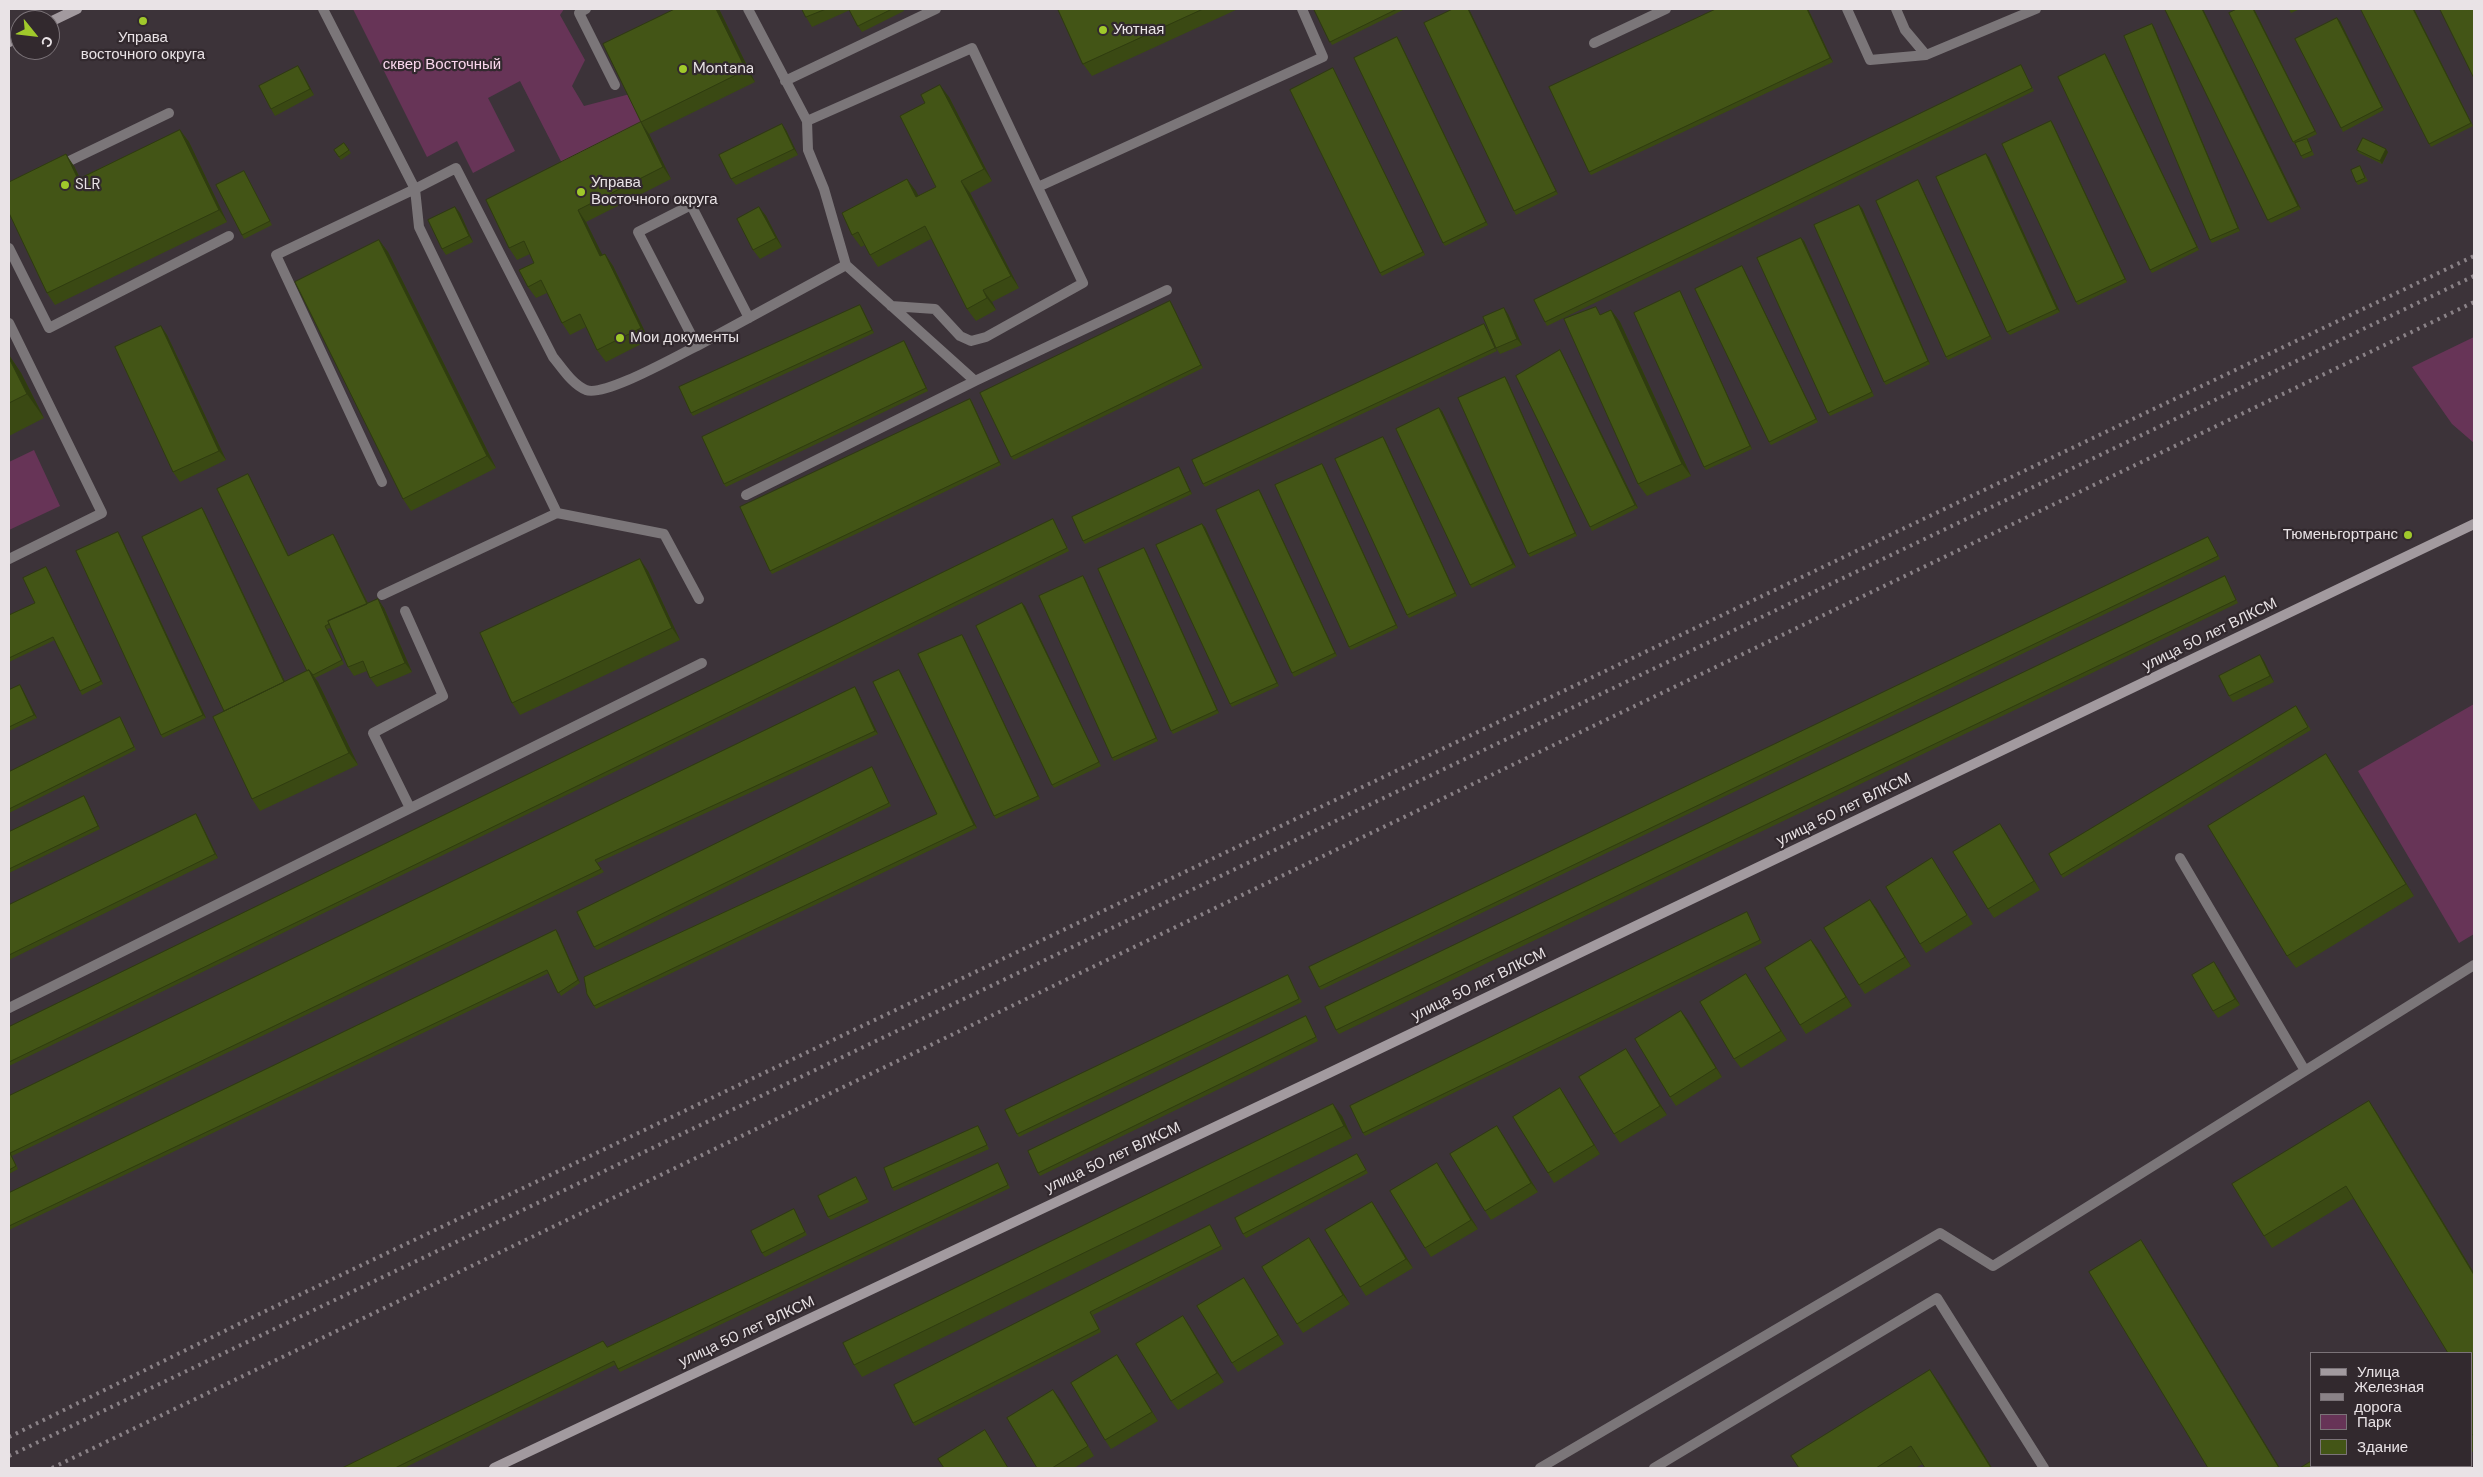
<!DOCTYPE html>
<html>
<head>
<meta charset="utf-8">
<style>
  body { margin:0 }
  #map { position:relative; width:2483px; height:1477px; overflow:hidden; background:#3c3339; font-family:"DM Sans",sans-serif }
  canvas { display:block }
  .frame { position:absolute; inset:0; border:10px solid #e9e3e6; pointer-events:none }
  .legend { position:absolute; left:2310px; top:1352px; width:162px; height:115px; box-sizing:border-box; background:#32292e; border:1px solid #7b7378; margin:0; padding:6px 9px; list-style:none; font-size:15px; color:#e9e3e6 }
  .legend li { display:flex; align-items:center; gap:10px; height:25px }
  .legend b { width:25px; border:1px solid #7b7378 }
  .north { position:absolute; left:10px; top:10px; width:50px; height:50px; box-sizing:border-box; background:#32292e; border:1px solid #7b7378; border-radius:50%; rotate:119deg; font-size:14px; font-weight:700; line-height:20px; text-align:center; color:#e9e3e6 }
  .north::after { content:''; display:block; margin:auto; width:18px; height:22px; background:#a0c92b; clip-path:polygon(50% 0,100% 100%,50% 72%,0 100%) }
</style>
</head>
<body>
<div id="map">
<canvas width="2483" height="1477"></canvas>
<div class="frame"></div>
<ul class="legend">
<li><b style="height:6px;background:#a29a9f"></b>Улица</li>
<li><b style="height:6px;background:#8a8287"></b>Железная дорога</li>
<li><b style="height:14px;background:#673457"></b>Парк</li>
<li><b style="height:14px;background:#435516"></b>Здание</li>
</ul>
<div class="north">С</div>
</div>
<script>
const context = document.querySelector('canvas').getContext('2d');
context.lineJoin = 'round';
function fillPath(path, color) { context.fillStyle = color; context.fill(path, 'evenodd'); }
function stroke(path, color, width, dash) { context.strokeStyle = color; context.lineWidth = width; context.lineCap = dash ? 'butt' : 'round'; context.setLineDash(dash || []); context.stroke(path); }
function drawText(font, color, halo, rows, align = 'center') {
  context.font = font + ' "DM Sans",sans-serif'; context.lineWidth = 4.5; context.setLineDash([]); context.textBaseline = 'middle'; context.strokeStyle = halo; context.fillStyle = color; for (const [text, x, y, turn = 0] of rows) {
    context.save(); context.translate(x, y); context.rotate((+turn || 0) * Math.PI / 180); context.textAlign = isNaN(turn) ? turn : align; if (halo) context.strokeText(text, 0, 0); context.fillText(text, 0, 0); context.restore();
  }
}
const green = new Path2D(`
  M353,9h211l-4,6 25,45 -13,26 12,20 46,-12 19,39 -81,42 -48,-94 -32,17 27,53 -42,22 -16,-32 -30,16z
  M2474,337v106l-22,-19 -40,-57z
  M34,450l26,56 -51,24v-68z
  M2474,704v230l-15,9 -101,-172z`);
const lane = new Path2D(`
  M323,9l92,180 41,-21 97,189c10,12 19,27 33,33 19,7 90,-34 111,-44l-59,-114 53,-27 58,113
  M586,9l-7,4 36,72
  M1847,9l23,51 56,-5 110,-46
  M1896,9l9,21 21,25
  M1594,43l72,-34
  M785,81l151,-72
  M807,121l165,-73 111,235 -97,54 -15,4 -11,-5 -25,-27 -44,-3
  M59,166l110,-53
  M1038,187l285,-130 -21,-48
  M9,248l40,80 180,-92
  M9,323l93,190 -93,46
  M697,346l149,-81 -22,-76 -16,-39 -1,-29 -59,-112
  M975,381l192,-91
  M382,482l-106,-227 139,-66 4,38 138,286 107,21 35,65
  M746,495l229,-114 -129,-116
  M382,595l175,-82
  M405,611l38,85 -70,37 37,75
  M2180,858l124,211
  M9,1008l693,-345
  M1540,1468l400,-235 53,33 481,-301
  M1654,1468l283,-170 107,170`);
const secondary = new Path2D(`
  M50,22l27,-13
  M9,42l11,-6
  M494,1468l835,-395 1145,-549`);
const rail = new Path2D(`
  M9,1437l242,-119 2223,-1062
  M9,1456l2465,-1180
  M52,1468l2422,-1166`);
const wall = new Path2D(`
  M719,9l36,73 -106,52 22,45 -85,43 16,33 3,-1 8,12 36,74 -43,22 -9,-12 -11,-23 -16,8 -8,-12 -15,-30 -11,5 -8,-11 6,-24 -4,-9 -13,6 -8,-12 132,-126z
  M802,9h101l1,2 -42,21 -4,-6 -8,-16 -38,17 -6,-10z
  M1058,9h180l-146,67 -9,-12z
  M1314,9h91l-73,36z
  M1453,9l105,185 -42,21 -2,-4z
  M1808,9l25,53 -242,113 -2,-3z
  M2165,9l136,200 -30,14 -3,-3z
  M2237,9h17l63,125 -10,5 7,16 -11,4 -7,-14 -3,-3z
  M2289,9h11l-9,4z
  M2363,9h51l59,117 -42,21z
  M2340,21l44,89 -41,22 -2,-4z
  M2152,24l2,3 86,204 -28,12 -2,-3z
  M1399,40l89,185 -43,21 -2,-3z
  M2107,57l92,193 -47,23 -2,-3z
  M2021,65l13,26 -487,235 -2,-4z
  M1333,68l92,187 -43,21 -2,-3z
  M302,72l12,23 -39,21 -4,-7z
  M949,97l43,84 -22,12 49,95 -27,14 4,8 -20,11 -9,-12 -36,-70 -53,28 -8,-12 -5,-10 -4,2 -9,-12 55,-56 11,17 18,-9z
  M2051,121l2,3 74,158 -49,23 -2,-3z
  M180,130l9,12 38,80 -172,83 -8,-12 27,-127 6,12z
  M786,130l12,25 -62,30 -5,-6z
  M344,143l7,10 -10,7 -7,-10z
  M2357,150l31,2 -6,12 -23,-11z
  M1989,157l71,155 -50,23 -3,-3z
  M2360,166l8,15 -10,4 -2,-3z
  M244,171l28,54 -28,14 -2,-4z
  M1918,180l2,3 72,156 -44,21 -2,-3z
  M759,207l7,9 16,31 -22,12 -7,-9z
  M1862,208l68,156 -44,21 -2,-3z
  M460,213l13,29 -27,13 -4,-6z
  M1801,238l3,3 70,155 -44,20 -2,-3z
  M379,240l9,12 108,216 -85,43 -8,-12z
  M1742,266l76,156 -47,23 -2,-3z
  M1682,295l70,154 -46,21 -2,-3z
  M1170,301l33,67 -189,92 -3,-3z
  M862,308l12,25 -181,83 -2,-3z
  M1611,310l9,12 71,154 -44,20 -9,-12 -36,-170z
  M1508,314l14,31 -22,9 -4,-6z
  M1484,324l13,27 -292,136 -2,-3z
  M161,326l6,9 59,125 -46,22 -7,-10z
  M904,341l24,50 -202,96 -2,-3z
  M1560,350l78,158 -46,23 -2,-4z
  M9,355l12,18 23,45 -35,18z
  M1507,380l70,156 -47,21 -2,-3z
  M970,399l2,3 29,63 -229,109 -2,-3z
  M1442,411l74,156 -44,21 -2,-3z
  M1385,440l72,156 -48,22 -2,-3z
  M1322,464l2,3 74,161 -47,22 -2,-3z
  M1179,467l13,27 -107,50 -2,-3z
  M248,474l41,82 46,-19 33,66 16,5 28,64 -35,15 -7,-9 -3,-7 -13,5 -6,-9 -17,-39 -4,1 17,35 -29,14 3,4 40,83 -98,46 -8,-12 -28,-88 -20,-200 81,171 22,-11z
  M1261,493l76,163 -43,21 -2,-4z
  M1053,519l16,32 -1060,515v-39z
  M1202,524l3,3 74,159 -47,21 -2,-3z
  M120,535l86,183 -43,20 -2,-3z
  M2208,537l12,22 -899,431 -2,-3z
  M1146,551l73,162 -46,21 -2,-3z
  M48,570l55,114 -21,11 -27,-55 -46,22v-47l26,-12z
  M648,571l32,69 -160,75 -8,-12z
  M1083,576l2,3 73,162 -44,20 -2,-3z
  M2225,576l13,27 -899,431 -3,-4z
  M1022,603l79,163 -47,22 -2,-3z
  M964,638l76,161 -44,20 -2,-3z
  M2264,661l10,21 -41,20 -4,-6z
  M901,673l76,155 -381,181 -2,-3 343,-192z
  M20,685l17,33 -28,13v-41z
  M855,687l23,47 -281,129 7,9 -592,284 6,13 -9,5v-78z
  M2296,706l15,24 -248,148 -14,-24z
  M120,717l16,33 -127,63v-41z
  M2326,754l8,12 80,130 -118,72 -9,-12z
  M874,771l17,35 -294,144 -3,-3z
  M84,796l16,33 -91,44v-41z
  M198,817l20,41 -209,102v-55z
  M2006,833l34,57 -46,28 -6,-9z
  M1932,858l41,66 -47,29 -6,-9z
  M1870,900l41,66 -46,28 -6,-9z
  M1747,912l15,31 -397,193 -2,-3z
  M556,930l2,3 22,50 -19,13 -12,-23 -540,257v-37z
  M1818,949l34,57 -46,28 -6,-9z
  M2218,968l22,37 -22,13 -5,-7z
  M1746,974l41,66 -46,28 -7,-9z
  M1288,975l14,27 -283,135 -2,-3z
  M1308,1019l10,22 -278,135 -2,-3z
  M1688,1020l34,57 -46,29 -6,-9z
  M1632,1058l35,57 -47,28 -6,-9z
  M1560,1088l40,66 -46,29 -6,-10z
  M2377,1113l97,160v178l-2,1v-99l-118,-155 -82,50 -8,-12z
  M1342,1116l10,22 -490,239 -8,-12z
  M978,1126l11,23 -95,42 -2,-3z
  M1503,1135l35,57 -47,28 -6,-9z
  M1359,1157l9,16 -122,65 -3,-4z
  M998,1163l12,25 -390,184 -5,-7 -211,103h-62l263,-124 2,3z
  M1437,1163l41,66 -47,28 -6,-9z
  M856,1177l13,25 -38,18 -3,-3z
  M1372,1202l41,66 -47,28 -6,-9z
  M794,1209l13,26 -42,22 -3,-4z
  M1212,1228l11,21 -130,66 8,17 -186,94 -2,-3z
  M1309,1238l41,66 -47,29 -6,-9z
  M1244,1278l6,9 34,57 -46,28 -6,-9z
  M1189,1325l35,57 -46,28 -7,-9z
  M1123,1364l35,57 -47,28 -6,-9z
  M1930,1370l12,17 50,81h-67l-2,-4 -8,4h-116z
  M1060,1399l34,57 -20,12h-37z
  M2312,1466h137l-4,2h-145z`);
const shadedWall = new Path2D(`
  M716,9h3l36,73 -9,-12z
  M1468,9h1l89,185 -2,-3z
  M1807,9h1l25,53 -3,-4z
  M2202,9h1l98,200 -3,-3z
  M2253,9h1l63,125 -2,-3z
  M2413,9h1l59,117 -2,-3z
  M2337,18l3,3 44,89 -2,-3z
  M2152,24l2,3 86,204 -2,-3z
  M1397,37l2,3 89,185 -2,-3z
  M2105,54l2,3 92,193 -2,-3z
  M298,66l4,6 12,23 -4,-6z
  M1333,68l2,4 90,183 -2,-3z
  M940,85l9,12 43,84 -8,-12z
  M2051,121l2,3 74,158 -2,-3z
  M641,122l8,12 22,45 -8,-12z
  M782,124l4,6 12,25 -4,-6z
  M180,130l9,12 38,80 -8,-12z
  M2386,149l2,3 -6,12 -2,-3z
  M66,154l8,12 12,25 -8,-12z
  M1986,154l3,3 71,155 -3,-3z
  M907,179l9,12 9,18 -9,-12z
  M1918,180l2,3 72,156 -2,-3z
  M961,181l9,12 49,95 -8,-12z
  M1859,205l3,3 68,156 -2,-3z
  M455,207l5,6 13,29 -4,-6z
  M759,207l7,9 16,31 -6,-9z
  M578,210l8,12 23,46 -9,-12z
  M1801,238l3,3 70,155 -2,-4z
  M379,240l9,12 108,216 -9,-12z
  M605,254l8,12 36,74 -8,-12z
  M1742,266l2,3 74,153 -2,-3z
  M983,290l9,12 4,8 -9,-12z
  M1680,291l2,4 70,154 -2,-3z
  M1170,301l2,3 31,64 -2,-3z
  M860,305l2,3 12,25 -2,-3z
  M1504,308l4,6 14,31 -5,-6z
  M1611,310l9,12 71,154 -9,-12z
  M1484,324l2,3 11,24 -2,-3z
  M161,326l6,9 59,125 -7,-9z
  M904,341l2,3 22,47 -2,-3z
  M1560,350l2,3 76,155 -3,-3z
  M9,355l12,18 23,45 -17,-24 -18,-36z
  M1505,377l2,3 70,156 -2,-3z
  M970,399l2,3 29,63 -2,-3z
  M1439,408l3,3 74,156 -3,-3z
  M1383,437l2,3 72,156 -2,-3z
  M1322,464l2,3 74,161 -2,-3z
  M1179,467l2,3 11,24 -2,-3z
  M248,474l2,3 40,82 -2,-3z
  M1259,490l2,3 76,163 -2,-3z
  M202,508l2,3 85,179 -2,-3z
  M1202,524l3,3 74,159 -2,-3z
  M118,532l2,3 86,183 -3,-3z
  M333,534l2,3 35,71 -2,-3z
  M1144,548l2,3 73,162 -2,-3z
  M640,559l8,12 32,69 -8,-12z
  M46,567l2,3 55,114 -2,-3z
  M1083,576l2,3 73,162 -2,-3z
  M378,599l6,9 28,64 -7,-9z
  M1022,603l3,3 76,160 -2,-4z
  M962,635l2,3 76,161 -2,-3z
  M2260,655l4,6 10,21 -4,-6z
  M309,670l9,12 40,83 -9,-12z
  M899,670l2,3 76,155 -3,-3z
  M20,685l2,3 15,30 -3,-3z
  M855,687l2,3 21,44 -3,-3z
  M2326,754l8,12 80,130 -8,-12z
  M84,796l2,3 14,30 -2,-3z
  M196,814l2,3 20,41 -3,-4z
  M2000,824l6,9 34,57 -6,-9z
  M1870,900l7,9 34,57 -6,-9z
  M556,930l2,3 22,50 -2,-3z
  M1811,940l7,9 34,57 -6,-9z
  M2214,962l4,6 22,37 -5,-6z
  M1746,974l6,9 35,57 -6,-9z
  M1681,1011l7,9 34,57 -6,-9z
  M1626,1049l6,9 35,57 -7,-9z
  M1560,1088l6,9 34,57 -6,-9z
  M2369,1101l8,12 97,160v2z
  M1333,1104l9,12 10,22 -8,-12z
  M1497,1126l6,9 35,57 -7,-9z
  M1437,1163l6,9 35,57 -7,-9z
  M1372,1202l6,9 35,57 -7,-9z
  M1309,1238l6,9 35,57 -7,-9z
  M2141,1240l8,12 131,216h-1z
  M1244,1278l6,9 34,57 -6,-9z
  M1183,1316l6,9 35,57 -7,-9z
  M1117,1355l6,9 35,57 -6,-9z
  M1930,1370l12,17 50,81h-1z
  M1053,1390l7,9 34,57 -6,-10z`);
const building = new Path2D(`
  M675,9h41l30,61 -105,52 -38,-78z
  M802,9h24l-20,8z
  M849,9h43l-34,17z
  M1058,9h145l-120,55z
  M1314,9h83l-67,33z
  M1453,9h15l88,182 -42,20 -90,-188z
  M1716,9h91l23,49 -241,114 -40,-85z
  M2165,9h37l96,197 -30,14z
  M2237,9h16l62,122 -22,11 -64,-129z
  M2363,9h50l58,114 -42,21 -68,-134z
  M2440,9h34v69z
  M2337,18l45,89 -41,21 -46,-89z
  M2152,24l86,204 -28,12 -86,-204z
  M1397,37l89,185 -43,21 -89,-185z
  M2105,54l92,193 -47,23 -92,-193z
  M2021,65l11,23 -487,234 -11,-22z
  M298,66l12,23 -39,20 -12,-23z
  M1333,68l90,184 -43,21 -90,-183z
  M940,85l44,84 -23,12 50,95 -28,14 4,8 -20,11 -42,-83 -55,29 -12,-23 -6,3 -10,-22 65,-34 9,18 20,-10 -36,-71 25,-13 -4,-8z
  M2051,121l74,158 -49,23 -74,-158z
  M641,122l22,45 -85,43 22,46 5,-2 36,74 -44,22 -17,-36 -18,9 -21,-43 -13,7 -9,-17 15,-7 -10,-22 -15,7 -23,-48z
  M782,124l12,25 -63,30 -12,-24z
  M180,130l39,80 -172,83 -38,-80v-31l57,-28 12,25z
  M2363,138l23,11 -6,12 -23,-11z
  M2307,139l5,12 -11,5 -6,-13z
  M344,143l5,7 -10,7 -5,-7z
  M1986,154l71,155 -50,23 -71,-155z
  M2360,166l5,12 -9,4 -5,-12z
  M244,171l26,50 -28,14 -26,-50z
  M1918,180l72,156 -44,21 -70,-156z
  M1859,205l69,156 -44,21 -70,-157z
  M455,207l14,29 -27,13 -14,-29z
  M759,207l17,31 -23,12 -16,-31z
  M1801,238l71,154 -44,21 -71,-155z
  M379,240l108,216 -84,43 -108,-217z
  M1742,266l74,153 -47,23 -74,-153z
  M1680,291l70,155 -46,21 -70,-154z
  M1170,301l31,64 -190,92 -31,-64z
  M860,305l12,25 -181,83 -12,-26z
  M1596,307l4,8 11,-5 71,154 -44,20 -74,-165z
  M1504,308l13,31 -21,9 -13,-31z
  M1484,324l11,24 -292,136 -11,-24z
  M161,326l58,125 -46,21 -58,-125z
  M904,341l22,47 -202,96 -22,-47z
  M1560,350l75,155 -45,22 -74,-151z
  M9,358l18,36 -18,9z
  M1505,377l70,156 -47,21 -70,-156z
  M970,399l29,63 -229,109 -30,-64z
  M1439,408l74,156 -43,21 -74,-156z
  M1383,437l72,156 -48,22 -72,-156z
  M1322,464l74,161 -47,22 -74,-162z
  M1179,467l11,24 -107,50 -11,-24z
  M248,474l40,82 45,-22 34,70 -39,17 1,3 -4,2 17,34 -29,15 -4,-5 -2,1 -90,-182z
  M1259,490l76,163 -43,20 -76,-163z
  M202,508l82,174 -60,29 -82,-174z
  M1053,519l14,29 -1058,514v-35z
  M1202,524l75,159 -47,21 -74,-159z
  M118,532l85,183 -42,20 -85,-184z
  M2208,537l10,19 -899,431 -10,-20z
  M1144,548l73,162 -46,21 -73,-162z
  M640,559l32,69 -160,75 -32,-70z
  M46,567l55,114 -21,10 -27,-54 -44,21v-43l26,-12 -12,-25z
  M1083,576l73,162 -44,20 -73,-162z
  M2225,576l11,24 -900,430 -11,-23z
  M378,599l27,64 -35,15 -7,-17 -15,6 -20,-46z
  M1022,603l77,159 -47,23 -76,-159z
  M962,635l76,161 -44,20 -76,-162z
  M2260,655l10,21 -41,20 -10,-20z
  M309,670l40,83 -97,46 -39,-82z
  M899,670l75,155 -380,181 -7,-12 -3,-17 353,-163 -64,-132z
  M20,685l14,30 -25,12v-37z
  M855,687l20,44 -280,129 6,9 -591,284 6,13 -7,4v-74z
  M2296,706l12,21 -247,148 -12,-21z
  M120,717l14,30 -125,62v-37z
  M2326,754l80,130 -119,72 -79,-130z
  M872,767l17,36 -295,144 -17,-35z
  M84,796l14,30 -89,43v-37z
  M196,814l19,40 -206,101v-50z
  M2000,824l34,57 -46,28 -35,-57z
  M1932,858l35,57 -47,29 -34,-57z
  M1870,900l35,57 -46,28 -35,-57z
  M1747,912l13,28 -397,193 -13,-27z
  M556,930l22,50 -20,13 -11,-23 -538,256v-33z
  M1811,940l35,57 -46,28 -35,-57z
  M2214,962l21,37 -22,12 -21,-36z
  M1746,974l35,57 -47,28 -34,-57z
  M1288,975l11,24 -282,135 -12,-24z
  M1681,1011l35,57 -46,29 -35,-58z
  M1306,1016l10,21 -278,136 -10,-22z
  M1626,1049l34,57 -46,28 -35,-57z
  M1560,1088l34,57 -46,28 -35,-56z
  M2369,1101l105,174v159l-2,1v-82h-24l-102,-167 -82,50 -32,-52z
  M1333,1104l11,22 -490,239 -11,-22z
  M978,1126l9,19 -95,43 -8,-20z
  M1497,1126l34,57 -46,28 -35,-57z
  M1357,1154l9,16 -123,64 -8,-16z
  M998,1163l10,22 -390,184 -4,-8 -219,107h-53l261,-127 4,6z
  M1437,1163l34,57 -46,28 -35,-57z
  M856,1177l11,22 -39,18 -10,-21z
  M1372,1202l34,57 -46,28 -35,-57z
  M794,1209l11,23 -43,21 -11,-22z
  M1210,1225l11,21 -131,66 9,17 -186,94 -19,-38z
  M1309,1238l34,57 -46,29 -35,-57z
  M2141,1240l138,228h-71l-119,-196z
  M1244,1278l34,57 -46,28 -35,-57z
  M1183,1316l34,57 -46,28 -35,-57z
  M1117,1355l35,57 -47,28 -34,-57z
  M1930,1370l61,98h-66l-14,-22 -35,22h-77l-8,-12z
  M1053,1390l35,56 -36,22h-15l-30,-50z
  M985,1430l23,38h-64l-6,-9z
  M2312,1461v5h109l-4,2h-117z`);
const markers = [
  [143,21,5,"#a0c92b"],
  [1103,30,5,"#a0c92b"],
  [683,69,5,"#a0c92b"],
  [65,185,5,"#a0c92b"],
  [581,192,5,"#a0c92b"],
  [620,338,5,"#a0c92b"],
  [2408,535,5,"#a0c92b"]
];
const poiNames = [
  ["Уютная",1113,30],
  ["Управа",143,38,"center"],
  ["восточного округа",143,55,"center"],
  ["Montana",693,69],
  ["Управа",591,183],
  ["Восточного округа",591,200],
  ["SLR",75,185],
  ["Мои документы",630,338],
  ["Тюменьгортранс",2398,535,"right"]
];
const parkNames = [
  ["сквер Восточный",442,65]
];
const streetNames = [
  ["улица 50 лет ВЛКСМ",2210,635,-26],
  ["улица 50 лет ВЛКСМ",1844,810,-26],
  ["улица 50 лет ВЛКСМ",1479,985,-26],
  ["улица 50 лет ВЛКСМ",1113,1158,-25],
  ["улица 50 лет ВЛКСМ",747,1332,-25]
];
fillPath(green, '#673457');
stroke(lane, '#7b7679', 10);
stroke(secondary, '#a29a9f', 10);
stroke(rail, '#8a8287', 4, [2.5, 5]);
fillPath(wall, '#3a4913');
fillPath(shadedWall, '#2f3c0f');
fillPath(building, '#435516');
stroke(building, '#2f3c0f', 1);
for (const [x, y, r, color] of markers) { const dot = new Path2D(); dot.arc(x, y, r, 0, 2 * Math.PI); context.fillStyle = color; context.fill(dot); stroke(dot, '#32292e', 2); }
drawText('15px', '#e9e3e6', '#32292e', poiNames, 'left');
drawText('15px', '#fad7ed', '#32292e', parkNames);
drawText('15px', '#e9e3e6', '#32292e', streetNames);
</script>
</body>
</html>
